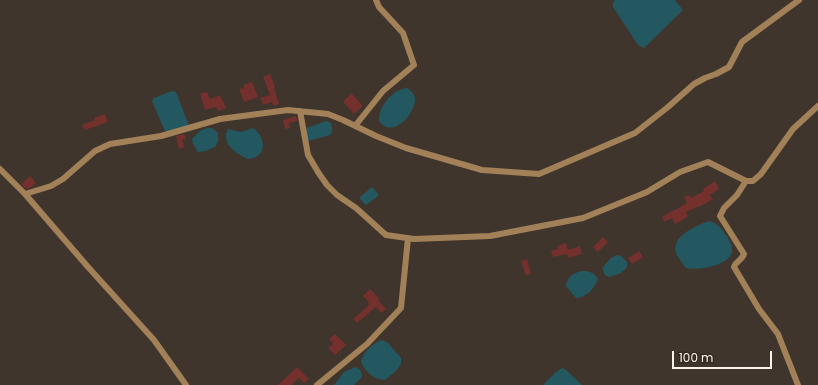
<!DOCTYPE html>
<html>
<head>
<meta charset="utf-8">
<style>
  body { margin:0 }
  #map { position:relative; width:818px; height:385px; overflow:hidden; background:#3f352c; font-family:Poppins,sans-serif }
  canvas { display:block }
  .scale { position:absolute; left:672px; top:351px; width:100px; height:18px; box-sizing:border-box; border:2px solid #faf3ed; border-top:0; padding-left:5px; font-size:12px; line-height:14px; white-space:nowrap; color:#faf3ed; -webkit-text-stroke:3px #352a22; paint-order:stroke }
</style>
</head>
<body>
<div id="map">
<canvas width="818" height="385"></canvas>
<div class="scale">100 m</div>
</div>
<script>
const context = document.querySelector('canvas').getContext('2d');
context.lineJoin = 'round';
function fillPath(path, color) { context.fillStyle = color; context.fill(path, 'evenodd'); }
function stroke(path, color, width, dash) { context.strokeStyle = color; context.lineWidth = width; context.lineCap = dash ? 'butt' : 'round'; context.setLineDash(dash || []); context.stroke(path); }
const water = new Path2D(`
  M615,0h60l8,10 -39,38 -6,-3 -25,-38v-4z
  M407,88c4,3 7,5 8,10 1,15 -22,42 -36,23 -1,-14 14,-32 28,-33z
  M172,91l4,1 13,34 -23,6 -2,-3 -12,-28 2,-3z
  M326,121l5,2c1,5 2,8 -1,12l-22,6 -2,-11 1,-2z
  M207,128h5l6,5v8l-2,5 -10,5 -8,1 -5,-8 -1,-5 8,-8z
  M253,128c14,10 14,30 -5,31 -11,-5 -28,-15 -20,-30l13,3z
  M372,187l6,6v3l-12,9 -6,-6v-2z
  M710,221c8,3 11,7 16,14 3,5 7,11 6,17 -3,14 -35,19 -46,16 -3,-4 -7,-9 -9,-13 -9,-18 20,-30 33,-34z
  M617,255l4,1 6,6v5l-6,6 -12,4 -4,-2 -3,-7 9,-10z
  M582,271c7,0 12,1 16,8 -3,9 -12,19 -22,19l-10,-12c1,-9 7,-13 16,-15z
  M382,340l6,3 13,15v6l-5,7 -11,9c-11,0 -21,-9 -24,-19 3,-10 11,-17 21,-21z
  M355,367c5,2 7,4 7,10l-8,8h-20l10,-13z
  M562,368l3,1 17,16h-39l12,-12z`);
const building = new Path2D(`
  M270,74l5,13 -1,1 5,16 -6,2 -1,-4 -9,3 -3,-7 10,-3 -7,-18z
  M252,82l6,15 -14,5 -5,-13 5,-1 -1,-3z
  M207,92l3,7 10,-4 6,13 -8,3 -2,-4 -11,3 -5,-16z
  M351,93l12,13 -9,8 -11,-12z
  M105,114l3,8 -23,8 -3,-5 13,-5 -1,-2z
  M296,116l1,5 -8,2 1,5 -5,1 -2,-9z
  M184,134l2,5 -4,1 2,7 -5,2 -3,-13z
  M30,176l6,7 -6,5 -4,1 -5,-5z
  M715,181l4,8 -9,6 3,4 -14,8v-1l-13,6 2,5 -13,7 -3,-6 -8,4 -2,-5 25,-14 -3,-6 5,-2 2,3 13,-7 -1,-2z
  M603,237l5,5 -10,10 -5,-5z
  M566,243l2,7 12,-4 2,8 -14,4 -1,-4 -14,3 -2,-6 7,-2 -1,-3z
  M639,251l4,6 -11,7 -4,-6z
  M527,259l4,15 -5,2 -5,-15z
  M370,289l10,10 -2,1 8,9 -5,4 -5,-6 -19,16 -4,-4 16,-14 -1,-2 1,-1 -6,-6z
  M335,334l11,11 -11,10 -7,-7 5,-4 -4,-5z
  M297,367l12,12 -5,4 -5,-5 -8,7h-13z`);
const street = new Path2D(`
  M300,111l8,44 10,17 9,13 10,10 19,13 30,27 28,4 76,-3 93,-18 64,-26 33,-20 28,-10 38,19h7l8,-7 32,-45 25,-23
  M355,126l28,-35 31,-26 -11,-32 -24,-26 -3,-7
  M0,169l25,25 63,73 66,73 32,45
  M746,181l-9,14 -13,13 -4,8 24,38c-2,6 -9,8 -10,13l25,42 19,25 20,51
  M25,194l26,-8 12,-7 32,-28 15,-7 51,-8 59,-17 68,-9 40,4 15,6 33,16 30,12 76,22 57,4 96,-41 33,-26 26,-23 11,-6 11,-4 13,-7 13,-25 57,-42
  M317,385l50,-41 34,-36 7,-70`);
fillPath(water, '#235861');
fillPath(building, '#73302c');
stroke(street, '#a28158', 6);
</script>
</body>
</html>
